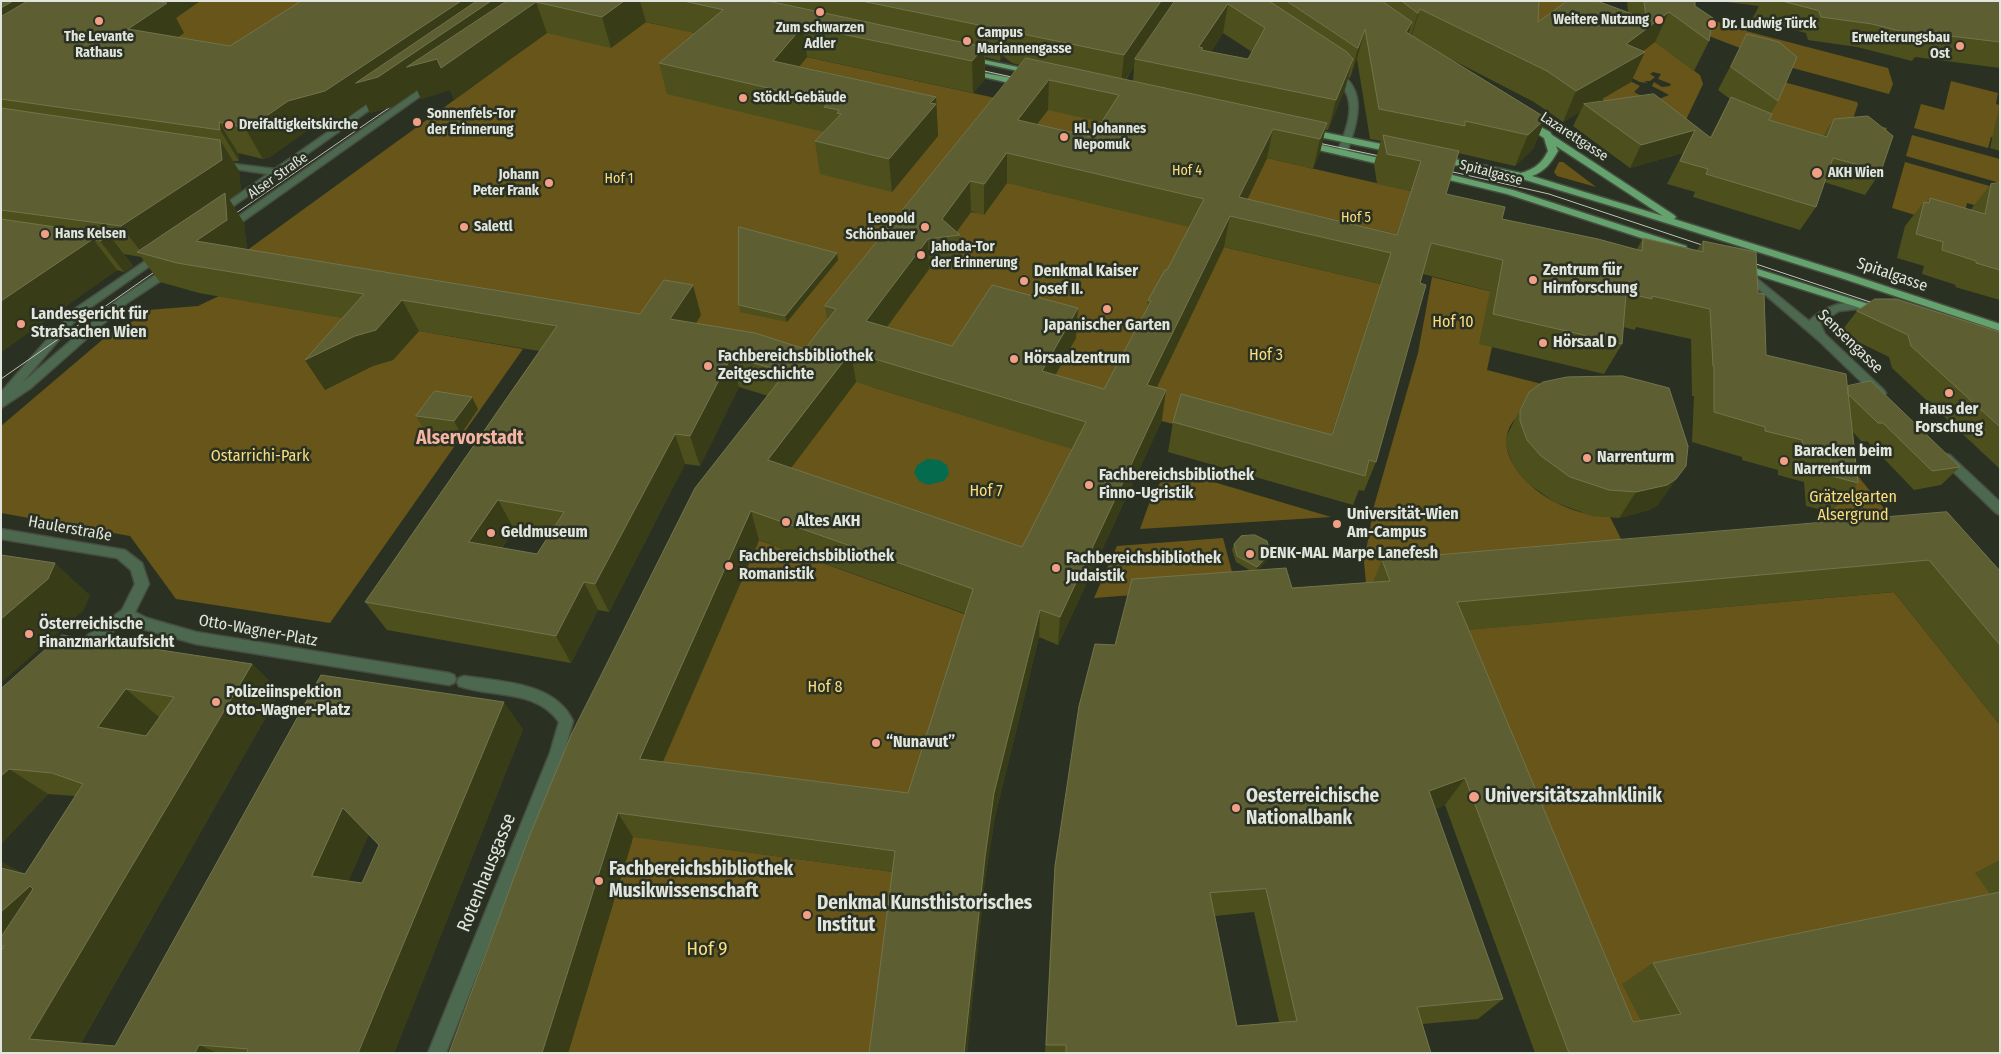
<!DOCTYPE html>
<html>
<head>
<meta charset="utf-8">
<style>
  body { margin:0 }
  #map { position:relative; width:2001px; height:1054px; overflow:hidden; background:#2a3123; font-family:"Fira Sans Condensed",sans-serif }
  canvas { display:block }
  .frame { position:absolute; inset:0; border:2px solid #e1e5dd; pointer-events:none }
</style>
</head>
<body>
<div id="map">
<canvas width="2001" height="1054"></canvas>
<div class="frame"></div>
</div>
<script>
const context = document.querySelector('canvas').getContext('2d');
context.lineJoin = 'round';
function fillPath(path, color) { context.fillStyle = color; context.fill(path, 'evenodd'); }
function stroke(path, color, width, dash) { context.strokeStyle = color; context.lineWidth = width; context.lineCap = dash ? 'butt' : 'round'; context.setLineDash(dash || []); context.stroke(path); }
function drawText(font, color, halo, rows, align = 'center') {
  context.font = font + ' "Fira Sans Condensed",sans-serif'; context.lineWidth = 5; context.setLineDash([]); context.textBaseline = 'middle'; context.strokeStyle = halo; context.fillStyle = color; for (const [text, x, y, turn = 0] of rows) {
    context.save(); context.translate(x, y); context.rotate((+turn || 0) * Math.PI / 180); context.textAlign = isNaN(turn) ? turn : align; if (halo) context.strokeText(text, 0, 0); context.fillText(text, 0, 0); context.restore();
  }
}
const green = new Path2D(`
  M200,1h133l-92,79 -94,-21 12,-30z
  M1379,1h185v3l90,37 46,34 3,9 -18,38 -26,-23 10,-4 -17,-9 2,-4 8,5 8,-1 1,-2 -13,-5 3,-5 -8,-2 -3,2 5,3 -5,4h-6l4,2 -8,-1 -100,-49z
  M581,8l442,96 -212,275 -594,-107z
  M1708,20l39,8 -1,3 142,37 5,16 -4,10 -152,-41 3,-5 -39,-15z
  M1626,79l14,7 -6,6 11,6 -41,4 -4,-8z
  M1773,79l84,23 1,2 -5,15 34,9 -10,30 -125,-33z
  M1951,81l47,12 -2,11 4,1 -4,33 -5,-1 -3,11 -74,-20 7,-24 23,6z
  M1056,98l181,53 -212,36 167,40 -92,194 -228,-34 212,65 -63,123 -246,-86 74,-98 -7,-2 87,-120 17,-2 -2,-18 27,-37 13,2 8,-31z
  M1912,135l88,24v24l-94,-27z
  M1267,158l144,33 -24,74 -153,-38z
  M1559,162h4l33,25 -39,-11 -3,-4z
  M1905,162l95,27 -19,18 -14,-4 -6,26 -69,-21z
  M1224,247l157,37 -59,180 -179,-48z
  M1432,277l86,21 -26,49 -5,23 98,25 -65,19c-35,31 5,73 35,88 17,9 36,14 55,15l12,24 58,4 -314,38 -2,-21 10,-56 44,-153z
  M219,296l304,53 -193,274 -154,-24 -46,-63 -129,-23v-87l114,-97h7l26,-19 50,-4z
  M1846,461l52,65 -66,7 -1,-21z
  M1171,473l16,1 144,43 -191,12c7,-18 14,-47 31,-56z
  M753,538l228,82 -67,190 -257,-35 101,-232z
  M1223,538l13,49 -142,11 23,-52z
  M1894,592l106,133 -1,181 -376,78 25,49 -46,8 -162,-409z
  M629,836l279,38 -31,179h-309l64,-212z`);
const water = new Path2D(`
  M927,459l12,1 8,5 2,9 -5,7 -16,4 -9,-4 -5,-8 3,-8z`);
const minor = new Path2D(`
  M1332,71c6,-1 9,2 13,6 19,17 13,42 6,63 -2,6 -3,13 -9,16l-5,-3c12,-30 23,-55 -5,-78z
  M429,83l7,2 -204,144h-6v-4z
  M378,97l7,2 -163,115h-6v-4l52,-36 -47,-7 -3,-1v-4l57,7z
  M160,251l4,1v4l-83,58 -59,69 97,-84 47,-31h8v4l-47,31 -96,85 -30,20 1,-17 71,-81z
  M1744,268l65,53c15,-15 37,-22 58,-17v4l-28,3 -19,12 5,11 59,56 2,3 -2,3h-8l-58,-56 -78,-67 -1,-2z
  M1946,454l4,1 50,47v13l-4,-2 -54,-52 -2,-3 2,-3z
  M1,529l124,21 17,13 7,21 -14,28 12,6 49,14 253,41 5,2 2,4 -2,4 -5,2 -253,-41 -53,-15 -15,-8 -50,35 -5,-2 -2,-4 2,-4 49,-36 13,-26 -4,-14 -14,-12 -116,-19z
  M464,676c37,6 91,6 109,45l-9,32 -118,300h-18l122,-300 9,-31c-23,-33 -66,-24 -100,-36l-2,-4 2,-4z`);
const major = new Path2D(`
  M965,56l67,14 4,2 -4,2 -64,-14 -4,-2z
  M967,70l56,10 4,3 -4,3 -53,-12 -4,-2z
  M1524,121h6l20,11 2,3 122,80 2,2 -2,2 175,55 151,50v7l-159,-53 -213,-67 -109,-33 -79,-16 -5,-3 5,-3 81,17c14,-4 21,-10 27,-22l-4,-13 -20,-13zM1556,146l107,70 -131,-40c13,-5 19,-13 26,-25z
  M1308,129l88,18 5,3 -5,3 -91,-19v-4z
  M1304,141l88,20 5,3 -5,3 -91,-21 -1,-2z
  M1436,171l77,19 173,56 1,2 -5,3 -4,-1 -171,-56 -74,-18v-4z
  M1742,264l142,45 1,2 -5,3 -4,-1 -138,-44v-4z`);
const tram = new Path2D(`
  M971,68l54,12
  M1309,141l80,17
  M1440,169l109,25 165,55
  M226,220l173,-119
  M1744,260l138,46
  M1,379l162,-113`);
const wall = new Path2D(`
  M1,1l175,17 8,15 -6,4 52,9 71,-45h1238l-1,21 90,-10 -1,-11h68v5l14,35 -15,30 -39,-29 -12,9 -12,31 -34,20 113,35 20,-38 -12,-9 29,-56 31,67 -7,12 -2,7 54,16 11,-17 47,52 -16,24 -41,-13 -8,25 -16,23 -107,-33 2,-5 -28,-8 16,-31 -53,15 -57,-42 7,-14 -17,10 -29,-20 -93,-48 105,64 -13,31 -18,17 -57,-13 -12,41 56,25 135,30 6,-11 54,12 6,-9 55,52 8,62 82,31 112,81 -19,18 -27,5 -47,-49 -5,1 -9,-10 5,51 -27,29 -25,-6 -2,-24 -26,-7v-5l-36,-10v-3l-50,-15 2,-46h-2l-1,-57 -55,-12 -1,3 -12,-3 -1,17 -18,30 -125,-30 11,-53 -67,-17 -47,188 -12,29 -5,-1 -6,15 -185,-53 5,-30 158,13 50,-151 -157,-37 -68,141 6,32 -104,225 -19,-8 -44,180 -10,62 -18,174h-98l24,-181 -260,-35 -65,216h-119l319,-657 -29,-9 -39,79 -15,-2 -76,148 -11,-2 -27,53 -184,-33 -22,-28 174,-251 -120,-20 -26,29 -20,6 -48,24 -20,-30 38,-42 -144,-25 -39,-11 -19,-25 -17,-3 9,12 -9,6 -7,-2 -116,82zM646,22l49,11 -36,30 8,31 157,38 -9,9 5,33 72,18 46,-56 -2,-39 -136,-31 7,-9 166,36 12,-14v-22l15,4 3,-5 9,7 8,2 -195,241 2,15 -22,28 -109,-25 5,-9 -61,-1 -393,-64 -3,-27 -15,-24 12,-8 -2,-20 -6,-10h6l-1,-8 25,6 7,-2 35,-25 36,-10 25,-18 4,9 22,-6 25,-17 4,9 29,-9 4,9 93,-66 64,15zM1223,33l29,19 -4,7 -37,-7zM1357,59l13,80 11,2 -7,23 3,20 34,7 -14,43 -150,-35 20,-41 46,11 7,-17 5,-22h3l17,-41 3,-12 2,1zM1134,66l-1,15 -7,-1zM1048,110l54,12 -10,15 -55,-13zM1007,183l182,44 -22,43 -19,30 -1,8 -43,81 -49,-14 21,-37 -124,8 -65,-19 42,-58 32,-4 -1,-30 -4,-3 15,-21 13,4zM856,382l216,67 -50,98 -231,-79zM514,529l35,6 -12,19 -35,-6zM759,540l207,74 -58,179 -245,-31z
  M1718,1h282v67l-85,-11 -3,4 -55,-14 -49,-7 -2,-7 -54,-14 7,-13z
  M2000,103v48l-10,-3z
  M2000,183v117l-45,-13 1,-2 -34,-11 2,-8 -27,-8 8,-32 19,-24 2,1 4,-5 41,12 1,-2 19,-24z
  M838,260l-51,62 -47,-10 -1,-7z
  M1857,311l143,21v137l-108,-101 -3,-11 -49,-24z
  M1529,392l129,113 -9,5 -30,8 -27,-2 -38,-14 -28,-20 -13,-17 -7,-19v-9z
  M478,409l-17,25 -38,-6 -7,-12z
  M1947,512l53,59v154l-106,-133 -425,38 164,392 8,-1 -19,-37 31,-21 337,-69 -15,-21 25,-13v193h-465l-90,-248 -10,4 68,190 -25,20 -56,5 9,29h-386l8,-163 2,-24 60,-221 136,-74 -15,-9 -4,-12 2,-6 36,9 -2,6 -10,11 34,18 81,-6 9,-22zM1254,912l25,110 -42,4 -22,-110z
  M252,664l28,28 -199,351 34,3 206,-371 202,54 -129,324h-393v-191l19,10 5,2 50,-78 -27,-2 -47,50v-155zM159,717h1l-15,19zM369,834l10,11 -17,38 -14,-2z`);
const shadedWall = new Path2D(`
  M13,1h69l-81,50v-43z
  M142,1h58l-24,17 8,15 -37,26 -19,-30z
  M461,1h74l1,1 11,31 -93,66 -17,-40 13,31 -29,9 -4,-9 -25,17 -22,6 -4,-9 -25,18 -36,10 -35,25 -7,2 -18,-31 43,-27z
  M624,1h16l6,21 -35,26 -9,-31z
  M766,1h13v2z
  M1161,1h14l-40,58 -1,7 -13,20 3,-31z
  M1228,4l-5,29 -23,37 -1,-23z
  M1420,9l-9,29 -2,4 9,-29z
  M1669,12l-14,30 -22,17 12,-7 -14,30 -43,25 -4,-3 -4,8 -17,10 13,-31 50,-47z
  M1412,22l-8,29 2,-19z
  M1003,25v31l-3,5v-32z
  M803,26l4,31 -27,33 -7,-29z
  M1365,29l-8,30 -7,19 8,-30z
  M984,47l1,32 -12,14 -1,-32z
  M1353,59l-8,30 -17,41 8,-30z
  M1049,80l-1,30 -31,40 1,-30z
  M936,97l2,39 -46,56 -3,-33 41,-56z
  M1546,118l-13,31 -18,17 13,-31z
  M219,122l19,31 1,8 -19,-31z
  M1327,123l-7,29 -7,17 7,-30z
  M1273,129l-6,29 -29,60 1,-21z
  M1695,130l-12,23 -53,15 11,-23z
  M220,140l19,31 2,20 -12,8 15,24 3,27 -51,-9 -54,12 -21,-27z
  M1007,153v30l-23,32v-31z
  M970,181l1,30 -18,25 -11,-17z
  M1230,216l-6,31 -81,168 4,-30z
  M109,235l24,31 -9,6 -24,-31z
  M93,239l24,31 -116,82v-51z
  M928,239l1,30 -60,82 -3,-30z
  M837,253l1,7 -51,62 -2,-6z
  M693,285l8,30 -22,35 -9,-31z
  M402,300l17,31 -26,29 -20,6 -48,24 -20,-30z
  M1078,308l-2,30 -35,63 1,-30z
  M851,352l5,30 -81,107 -7,-29z
  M731,357l8,30 -39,79 -10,-30z
  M1166,390l-4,30 -104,225 2,-28z
  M472,397l6,12 -17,25 -7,-13z
  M675,434l10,30 -76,148 -14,-28z
  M1686,466l-28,39 -9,5 -30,8 17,-26z
  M498,500l16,29 -27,41 -18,-28z
  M751,511l8,29 -106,244 -13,-25z
  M1270,553l-2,6 -12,14 1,-6z
  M55,563l35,32 -6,15 -83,73v-64z
  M584,582l14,28 -27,53 -15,-27z
  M1040,610l-1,27 -44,180 -10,62 -18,174h-3l21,-196 9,-64z
  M252,664l28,28 -205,361 -46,-14z
  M126,689l33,28 -27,37 -34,-27z
  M504,702l19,27 -129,324h-36z
  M9,769l39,25 -47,50v-68z
  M1465,778l-20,27 -34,12 18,-26z
  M343,808l27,24 -29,67 -29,-23z
  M618,813l15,24 -65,216h-26z
  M1,862l26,14 -26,-2z
  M30,886l41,22 -67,38h-3v-34z
  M199,1045l18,8h-22z`);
const building = new Path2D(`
  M1,1h12l-12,7z
  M28,1h124l15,2 -39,26 102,17 71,-45h160l-136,90 -37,10 -36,25 -7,2 -26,-6 1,8 -219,-31v-82z
  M477,1h14l-113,76 -22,6z
  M507,1h117l-22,16 -66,-15 -95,66 -4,-9 -30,8z
  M684,1h84l216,46 -12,14 -169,-35 -30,35 163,36 -6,6 6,1 -47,55 -74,-18 26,-27 -4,-1 2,-3 -15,-3 5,-5 -170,-39 64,-53z
  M862,1h299l-37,54 -111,-23 -10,-7 -3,4z
  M1175,1h94l78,51 6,7 -17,41 -201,-41zM1228,4l37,24 -17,31 -47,-9 2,-2 -4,-1z
  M1287,1h95l30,21 -6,10 140,86 -18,17 -63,-14v5l-86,-17 -14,-80 -7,19z
  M1402,1h137l-1,21 29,-21h30l49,18 -2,-18h51v5l18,12 -4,23 -40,-29 -43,32 19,8 -69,39 -29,-20 -127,-62 -2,4z
  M1782,1h218v41l-75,-9 2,5 -55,-14 -51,-7 -2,-6z
  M1747,34l32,8 18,15 -19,44 -47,-34z
  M1026,58l301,65 -7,16 -47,-10 -34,68 158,38 24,-74 -34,-7 -4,-19 76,16 -13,43 59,13 -3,12 96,20 44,12 1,-13 60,14v-11l53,11 2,41 6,1 2,61 80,19 12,109 -26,-7 -2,-24 -27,-7 -1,-5 -37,-9v-4l-51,-15v-46h-1l-3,-57 -58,-13v3l-26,-6 -4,51 -129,-30 10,-54 -72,-17 -11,40 6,2 -50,177 -7,-2 -4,16 -192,-54 8,-28 151,41 59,-182 -161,-37 -83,169 19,5 -106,227 -20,-7 -46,183 -9,64 -21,196h-95l26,-202 -277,-38 -76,240h-93l80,-216 43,-104 123,-245 91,-116 -55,-15 -41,79 -15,-2 -80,150 -11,-2 -28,54 -191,-34 192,-276 -155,-26 -26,30 -21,6 -50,24 59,-66 -187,-31 -40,-11 88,-59 2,27 -31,21 444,73 24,-34 29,5 -23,34 85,14 50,16 31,-40 -11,-3zM1049,80l70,15 -27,42 -74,-17zM1007,153l197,46 -37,71h-2l-17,30 3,1 -47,88 -62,-18 36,-63 -86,-23 -40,61 -86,-25 62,-82 32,-4 -18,-16 28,-38 14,3zM851,352l235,70 -64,125 -254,-87zM498,500l66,12 -27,42 -68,-12zM751,511l222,78 -65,204 -268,-34z
  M1654,94l57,44 20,-41 41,17 -3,6 58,17 7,-18 34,-3 25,20 -12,35 -48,-13 -17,49 -110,-33 2,-5 -28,-8 15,-31 -54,15 -57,-41z
  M1,108l219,32 2,20 -101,66 -120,-16z
  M2000,183v87l-24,-7v-2l-34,-11 1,-8 -27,-8 8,-32 5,1 1,-5 55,16 6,-30z
  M1,219l108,16 -9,6 -7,-2 -92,62z
  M739,227l98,26 -52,63 -46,-11z
  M1875,299h21l104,33v95l-89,-81 -3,-11 -51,-24z
  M1623,376l46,12 19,58 -2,20 -10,13 -9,6 -31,7 -27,-2 -39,-13 -29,-21 -14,-16 -7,-19v-10l9,-19 14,-10 24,-5z
  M1871,381l89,86 -28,4 -49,-48h-5l-30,-29v-8z
  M435,391l37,6 -18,24 -38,-5z
  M1947,512l53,59v74l-71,-85 -472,42 176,420 48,-8 -28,-51 347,-71v161h-431l-104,-275 -36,13 74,208 -86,8 14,46h-365v-8h-20l9,-179 24,-160 16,-62 20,1 17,-66 154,-11 6,20 98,-7 -8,-21zM1266,889l31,132 -60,5 -27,-133z
  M1255,535l12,6 3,12 -13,14 -20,-11 -3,-12 7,-8z
  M1,555l54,8 -7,16 -47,40z
  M62,635l190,29 -223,375 86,7 206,-371 183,27 -146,351h-111l1,-4 -49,-4 -4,8h-194v-102l3,-5h-3v-9l32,-48 -3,-3 -29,26v-44l24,6 58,-90 -31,-11 -43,-4 -8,7v-87zM126,689l48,8 -28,39 -48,-9zM343,808l36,37 -17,38 -50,-7z`);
const markers = [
  [820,12,5,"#f39f86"],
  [1659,20,5,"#f39f86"],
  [99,21,5,"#f39f86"],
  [1712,24,5,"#f39f86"],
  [967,41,5,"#f39f86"],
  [1960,46,5,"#f39f86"],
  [743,98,5,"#f39f86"],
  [417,122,5,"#f39f86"],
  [229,125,5,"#f39f86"],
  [1064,137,5,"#f39f86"],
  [1817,173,6,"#f39f86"],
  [549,183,5,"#f39f86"],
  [464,227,5,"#f39f86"],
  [925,227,5,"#f39f86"],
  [45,234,5,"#f39f86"],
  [921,255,5,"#f39f86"],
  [1533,280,5,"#f39f86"],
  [1024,281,5,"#f39f86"],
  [1107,309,5,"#f39f86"],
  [21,324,5,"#f39f86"],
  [1543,343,5,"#f39f86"],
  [1014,359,5,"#f39f86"],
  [708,366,5,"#f39f86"],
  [1949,393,5,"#f39f86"],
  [1587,458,5,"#f39f86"],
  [1784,461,5,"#f39f86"],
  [1089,485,5,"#f39f86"],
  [786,522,5,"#f39f86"],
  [1337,524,5,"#f39f86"],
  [491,533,5,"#f39f86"],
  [1250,554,5,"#f39f86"],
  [729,566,5,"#f39f86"],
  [1056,568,5,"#f39f86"],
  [29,634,5,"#f39f86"],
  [216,702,5,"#f39f86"],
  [876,743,5,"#f39f86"],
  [1474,797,6,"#f39f86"],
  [1236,808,5,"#f39f86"],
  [599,881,5,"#f39f86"],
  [807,915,5,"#f39f86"]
];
const farPoinames = [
  ["Weitere Nutzung",1649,20,"right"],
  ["Dr. Ludwig Türck",1722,24],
  ["Zum schwarzen",820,28,"center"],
  ["Adler",820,44,"center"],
  ["Campus",977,33],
  ["Mariannengasse",977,49],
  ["The Levante",99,37,"center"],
  ["Rathaus",99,53,"center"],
  ["Erweiterungsbau",1950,38,"right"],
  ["Ost",1950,54,"right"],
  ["Stöckl-Gebäude",753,98],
  ["Sonnenfels-Tor",427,114],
  ["der Erinnerung",427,130],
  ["Dreifaltigkeitskirche",239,125],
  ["Hl. Johannes",1074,129],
  ["Nepomuk",1074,145],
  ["AKH Wien",1828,173],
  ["Johann",539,175,"right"],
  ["Peter Frank",539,191,"right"],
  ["Leopold",915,219,"right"],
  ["Schönbauer",915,235,"right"],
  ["Salettl",474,227],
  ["Hans Kelsen",55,234],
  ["Jahoda-Tor",931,247],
  ["der Erinnerung",931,263]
];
const farStreetnames = [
  ["Lazarettgasse",1574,137,33],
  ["Spitalgasse",1491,173,15],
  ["Alser Straße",278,176,-35]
];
const farParknames = [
  ["Hof 4",1187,171],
  ["Hof 1",619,179],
  ["Hof 5",1356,218]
];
const poiNames = [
  ["Zentrum für",1543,271],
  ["Hirnforschung",1543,289],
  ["Denkmal Kaiser",1034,272],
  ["Josef II.",1034,290],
  ["Landesgericht für",31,315],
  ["Strafsachen Wien",31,333],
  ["Japanischer Garten",1107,326,"center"],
  ["Hörsaal D",1553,343],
  ["Fachbereichsbibliothek",718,357],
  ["Zeitgeschichte",718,375],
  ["Hörsaalzentrum",1024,359],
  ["Haus der",1949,410,"center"],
  ["Forschung",1949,428,"center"],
  ["Baracken beim",1794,452],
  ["Narrenturm",1794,470],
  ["Narrenturm",1597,458],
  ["Fachbereichsbibliothek",1099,476],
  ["Finno-Ugristik",1099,494],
  ["Universität-Wien",1347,515],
  ["Am-Campus",1347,533],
  ["Altes AKH",796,522],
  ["Geldmuseum",501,533],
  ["DENK-MAL Marpe Lanefesh",1260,554],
  ["Fachbereichsbibliothek",739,557],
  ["Romanistik",739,575],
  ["Fachbereichsbibliothek",1066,559],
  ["Judaistik",1066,577],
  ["Österreichische",39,625],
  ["Finanzmarktaufsicht",39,643],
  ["Polizeiinspektion",226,693],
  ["Otto-Wagner-Platz",226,711],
  ["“Nunavut”",886,743]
];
const streetNames = [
  ["Spitalgasse",1892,275,19],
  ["Sensengasse",1850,342,44],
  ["Haulerstraße",70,529,10],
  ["Otto-Wagner-Platz",258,631,10]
];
const parkNames = [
  ["Hof 10",1453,323],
  ["Hof 3",1266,356],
  ["Ostarrichi-Park",260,457],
  ["Hof 7",986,492],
  ["Grätzelgarten",1853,498],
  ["Alsergrund",1853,516],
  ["Hof 8",825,688]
];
const quarterNames = [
  ["Alservorstadt",470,439]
];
const nearPoinames = [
  ["Oesterreichische",1246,797],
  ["Nationalbank",1246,819],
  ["Universitätszahnklinik",1485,797],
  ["Fachbereichsbibliothek",609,870],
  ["Musikwissenschaft",609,892],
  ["Denkmal Kunsthistorisches",817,904],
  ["Institut",817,926]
];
const nearStreetnames = [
  ["Rotenhausgasse",487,873,-68]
];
const nearParknames = [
  ["Hof 9",707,950]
];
fillPath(green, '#675519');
fillPath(water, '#056b4f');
stroke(minor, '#474e41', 3);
stroke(major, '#474e41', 3);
fillPath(minor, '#4c694f');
fillPath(major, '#65a36e');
stroke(tram, '#bcc1b8', 1);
fillPath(wall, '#4d4f1d');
fillPath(shadedWall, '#383c17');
fillPath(building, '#5d5f32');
stroke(building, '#72744d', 1);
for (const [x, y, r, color] of markers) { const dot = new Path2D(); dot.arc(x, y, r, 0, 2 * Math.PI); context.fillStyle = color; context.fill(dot); stroke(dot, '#2a3123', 2); }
drawText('bold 14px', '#e1e5dd', '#2a3123', farPoinames, 'left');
drawText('14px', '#e1e5dd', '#2a3123', farStreetnames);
drawText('14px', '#fbdd7e', '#2a3123', farParknames);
drawText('bold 16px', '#e1e5dd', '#2a3123', poiNames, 'left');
drawText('16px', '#e1e5dd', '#2a3123', streetNames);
drawText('16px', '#fbdd7e', '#2a3123', parkNames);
drawText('bold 19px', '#f5b5a2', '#2a3123', quarterNames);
drawText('bold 19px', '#e1e5dd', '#2a3123', nearPoinames, 'left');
drawText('19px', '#e1e5dd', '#2a3123', nearStreetnames);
drawText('19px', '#fbdd7e', '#2a3123', nearParknames);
</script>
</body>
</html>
